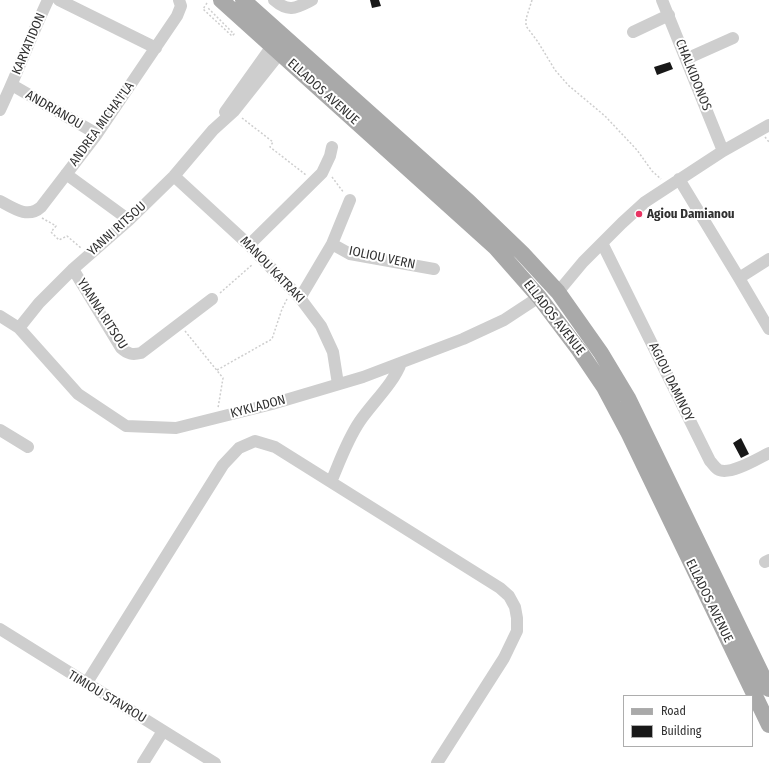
<!DOCTYPE html>
<html>
<head>
<meta charset="utf-8">
<style>
  body { margin:0 }
  #map { position:relative; width:769px; height:763px; overflow:hidden; background:#fff; font-family:"Fira Sans Condensed",sans-serif }
  canvas { display:block }
  .legend { position:absolute; left:623px; top:695px; width:130px; height:52px; box-sizing:border-box; background:#fff; border:1px solid #adadad; margin:0; padding:5px 7px; list-style:none; font-size:12px; color:#313131 }
  .legend li { display:flex; align-items:center; gap:8px; height:20px }
  .legend b { width:20px; border:1px solid #adadad }
</style>
</head>
<body>
<div id="map">
<canvas width="769" height="763"></canvas>
<ul class="legend">
<li><b style="height:5px;background:#a9a9a9"></b>Road</li>
<li><b style="height:11px;background:#181818"></b>Building</li>
</ul>
</div>
<script>
const context = document.querySelector('canvas').getContext('2d');
context.lineJoin = 'round';
function fillPath(path, color) { context.fillStyle = color; context.fill(path, 'evenodd'); }
function stroke(path, color, width, dash) { context.strokeStyle = color; context.lineWidth = width; context.lineCap = dash ? 'butt' : 'round'; context.setLineDash(dash || []); context.stroke(path); }
function drawText(font, color, halo, rows, align = 'center') {
  context.font = font + ' "Fira Sans Condensed",sans-serif'; context.lineWidth = 4; context.setLineDash([]); context.textBaseline = 'middle'; context.strokeStyle = halo; context.fillStyle = color; for (const [text, x, y, turn = 0] of rows) {
    context.save(); context.translate(x, y); context.rotate((+turn || 0) * Math.PI / 180); context.textAlign = isNaN(turn) ? turn : align; if (halo) context.strokeText(text, 0, 0); context.fillText(text, 0, 0); context.restore();
  }
}
const building = new Path2D(`
  M370,0h9l2,6 -9,2z
  M670,62l3,7 -16,6 -3,-8z
  M741,438l8,16 -8,4 -8,-15z`);
const path = new Path2D(`
  M532,0l-6,19v7l12,16 17,28 13,15 37,31 32,34 15,21 9,8
  M207,3l-4,6 29,27 2,-2 -27,-27
  M242,118l31,24 -3,5 36,28
  M765,137l4,5
  M332,177l12,16
  M42,218l14,8 -5,6 8,8 8,-4 14,12
  M220,293l33,-29
  M185,331l38,47 -5,30
  M217,370l55,-31 10,-30 5,-10`);
const minor = new Path2D(`
  M59,0l97,48
  M274,0c15,13 22,8 38,0
  M662,0l61,151
  M633,32l36,-17
  M686,59l47,-21
  M12,85l85,49
  M0,110c17,-36 31,-74 48,-110
  M225,112l52,-73
  M66,174l63,46
  M174,176l75,69 51,53 21,28 12,26 5,32
  M679,179l60,99 30,51
  M0,201c13,7 28,18 41,6l56,-73 80,-118 4,-10 -2,-6
  M602,243l108,218c3,3 5,7 9,9 12,5 38,-11 50,-17
  M332,244l18,10 84,15
  M249,245l73,-72 8,-17 2,-9
  M73,269l48,79c7,6 11,7 20,5l71,-54
  M739,278l30,-19
  M558,292l25,-30 39,-39 23,-21 78,-51 46,-26
  M300,298l32,-54 18,-44
  M0,316l19,12 59,66 48,32 50,2 96,-24 91,-27 100,-38 41,-19 35,-23
  M19,328l20,-25 34,-34 56,-49 45,-44 39,-46 21,-19 50,-63
  M0,430l28,17
  M331,482c9,-21 16,-42 29,-61 14,-20 33,-37 41,-58
  M765,562l4,-2
  M0,629l215,134
  M86,684l137,-219 16,-17 16,-7 20,6 225,141 9,8 6,11 2,11v13l-13,27 -67,105
  M143,763l20,-32`);
const major = new Path2D(`
  M221,0l274,247 44,50 40,53 25,37 25,47 140,291
  M243,0l226,202 53,51 36,39 43,61 27,45 141,291`);
const markers = [
  [639,214,4,"#e83362"]
];
const streetNames = [
  ["KARYATIDON",29,44,-67],
  ["CHALKIDONOS",693,75,68],
  ["ELLADOS AVENUE",323,92,42],
  ["ANDRIANOU",54,110,30],
  ["ANDREA MICHA'I'LA",102,124,-54],
  ["YANNI RITSOU",117,229,-42],
  ["IOLIOU VERN",382,258,12],
  ["MANOU KATRAKI",272,270,46],
  ["YIANNA RITSOU",102,314,57],
  ["ELLADOS AVENUE",554,318,52],
  ["AGIOU DAMINOY",671,382,64],
  ["KYKLADON",258,407,-15],
  ["ELLADOS AVENUE",709,601,64],
  ["TIMIOU STAVROU",107,697,31]
];
const poiNames = [
  ["Agiou Damianou",647,214]
];
fillPath(building, '#181818');
stroke(path, '#cecece', 1.5, [2, 2]);
stroke(minor, '#cecece', 12);
stroke(major, '#a9a9a9', 16);
for (const [x, y, r, color] of markers) { const dot = new Path2D(); dot.arc(x, y, r, 0, 2 * Math.PI); context.fillStyle = color; context.fill(dot); stroke(dot, '#fff', 1.5); }
drawText('13px', '#313131', '#fff', streetNames);
drawText('bold 13px', '#313131', '#fff', poiNames, 'left');
</script>
</body>
</html>
